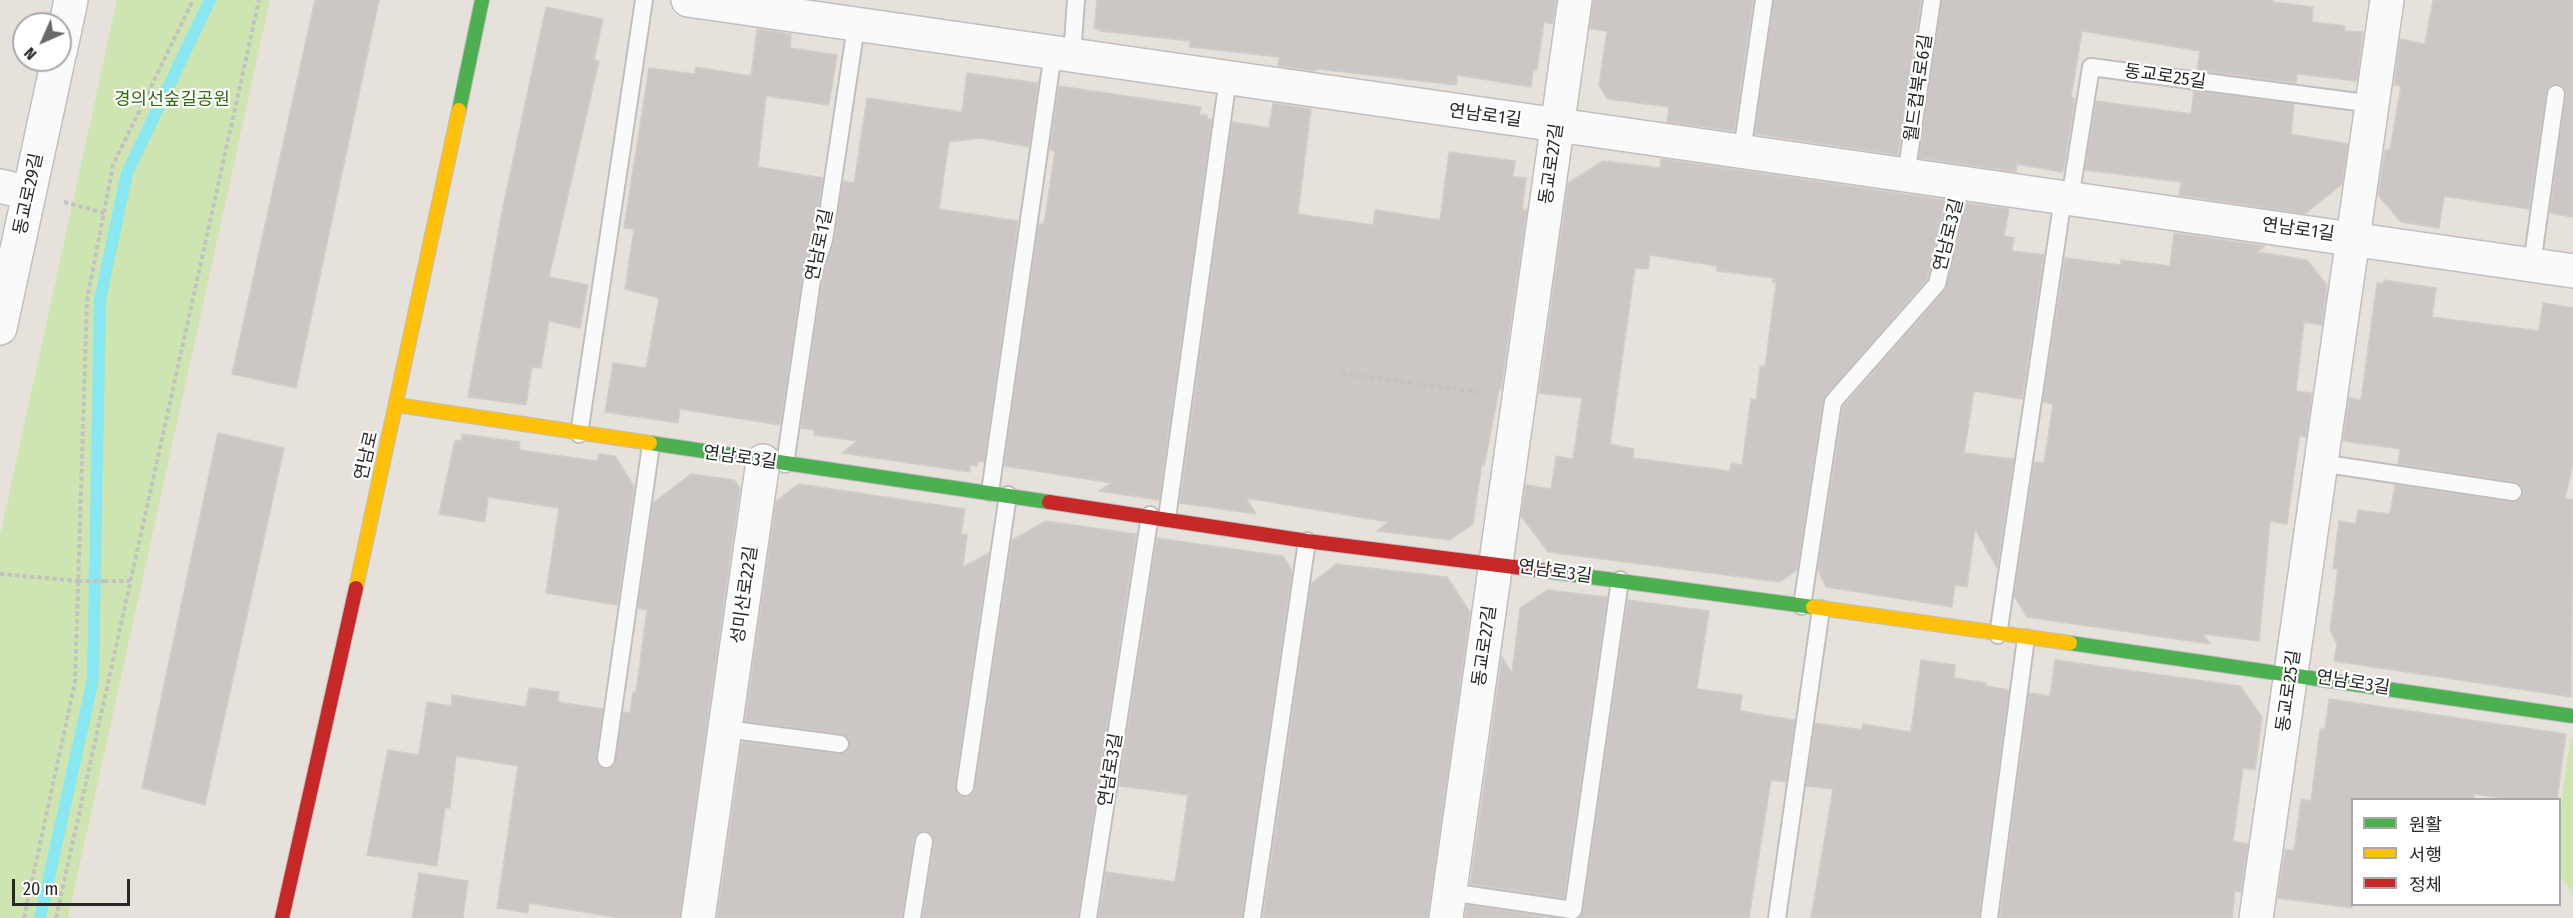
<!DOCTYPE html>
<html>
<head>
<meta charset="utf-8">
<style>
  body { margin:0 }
  #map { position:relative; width:2573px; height:918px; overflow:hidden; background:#e7e1dc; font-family:"Fira Sans Condensed","Noto Sans KR",sans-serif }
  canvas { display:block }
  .legend { position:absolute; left:2351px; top:798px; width:210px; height:108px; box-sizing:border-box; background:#fff; border:2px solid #a9a9a9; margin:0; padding:8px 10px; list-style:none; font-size:18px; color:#282828 }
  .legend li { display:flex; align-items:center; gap:12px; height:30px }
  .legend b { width:30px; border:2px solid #a9a9a9 }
  .north { position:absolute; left:12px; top:12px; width:60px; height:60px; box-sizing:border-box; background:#fff; border:2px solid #a9a9a9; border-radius:50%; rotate:225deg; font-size:16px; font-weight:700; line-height:24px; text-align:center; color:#282828 }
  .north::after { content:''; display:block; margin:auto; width:21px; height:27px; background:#6b6967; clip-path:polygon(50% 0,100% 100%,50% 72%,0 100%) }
  .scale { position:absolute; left:12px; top:879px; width:118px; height:27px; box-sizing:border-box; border:3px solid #282828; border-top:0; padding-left:8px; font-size:18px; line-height:21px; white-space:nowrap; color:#282828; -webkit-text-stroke:4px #fff; paint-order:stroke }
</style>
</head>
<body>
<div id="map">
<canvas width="2573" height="918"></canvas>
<ul class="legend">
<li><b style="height:8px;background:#4caf50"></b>원활</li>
<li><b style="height:8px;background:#ffc107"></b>서행</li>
<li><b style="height:8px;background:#c62828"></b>정체</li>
</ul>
<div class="north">N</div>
<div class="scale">20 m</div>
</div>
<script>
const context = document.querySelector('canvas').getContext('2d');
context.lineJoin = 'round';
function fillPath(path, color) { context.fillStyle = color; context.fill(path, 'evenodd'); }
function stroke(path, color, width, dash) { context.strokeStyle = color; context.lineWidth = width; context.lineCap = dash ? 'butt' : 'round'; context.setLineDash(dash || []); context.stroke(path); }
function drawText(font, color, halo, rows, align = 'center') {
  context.font = font + ' "Fira Sans Condensed","Noto Sans KR",sans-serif'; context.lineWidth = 4.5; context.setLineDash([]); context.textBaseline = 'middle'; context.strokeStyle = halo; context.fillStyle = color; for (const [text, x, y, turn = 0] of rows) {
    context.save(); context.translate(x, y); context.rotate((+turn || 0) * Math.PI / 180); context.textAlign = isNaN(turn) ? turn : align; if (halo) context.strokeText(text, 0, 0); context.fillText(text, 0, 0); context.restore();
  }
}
const green = new Path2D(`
  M117,0h153l-202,918h-68v-382z
  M2570,739h3v154l-13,-17v-64z`);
const stream = new Path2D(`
  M40,918l53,-238 7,-380 27,-127 83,-173`);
const building = new Path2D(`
  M315,0h64l-83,388 -64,-14z
  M1097,0h459l-3,24 -9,-2 -7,48h-4l-2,17 -74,-12 -1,10 -139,-16 -1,2 -38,-5 1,-9 -89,-10v-6l-90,-10v-2l-6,-1z
  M1593,0h160l-19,131 -67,-9 2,-15 -62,-8 -8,-14 8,-54 -17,-2z
  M1774,0h147l-23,155 -143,-21z
  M1942,0h331v2l40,5 -1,15 33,4 -1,5 19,1 -6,49 -60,-7 -1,9 -99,-13 3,-19 -118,-20 -11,67h4l-11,69 -2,5 -45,-8 -1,8 -97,-14z
  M2433,0h140v217l-23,-4 16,-118 -3,-9 -6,-2 -9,3 -2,6 -17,116 -85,-13 -5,32 -38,-6 -23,-27 7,-45h5l11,-64 -7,-1 6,-46 25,5z
  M546,7l57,12 -9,41 5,1 -50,216 39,8 -8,43 -31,-7 -8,47 -9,-1 -6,38 -58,-8 35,-190z
  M757,29l34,5 -1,14 47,7 -8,50 -63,-9 -8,71 65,11 -9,60 -11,33 -23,154 -100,-16 -2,14 -73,-11 8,-49 33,5 13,-70 -34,-9 9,-60 -10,-1 25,-160 46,6 1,-7 55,9z
  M967,73l71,10 -9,64 -48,-9 -32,4 -10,67 79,12 -34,241 -6,-1 -1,5 -7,-1v7l-128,-19 15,-12 -43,-6v-5l-13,-2 22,-153 11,-33 9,-61 11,2 13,-85 95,14z
  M1059,86l142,21 -2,8h8v4l5,1 -53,380 -60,-9 13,-8 -108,-17 35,-242h4l2,-6 10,-67 -5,-1z
  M2194,91l100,13 -3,30 57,10 -6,40 -37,30 -126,-19 2,-13 -96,-12 11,-69 95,13z
  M1273,103l38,6 -13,105 75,11 2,-15 65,10 9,-68 66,9 -2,16 13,1 -4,34 5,-3 -26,180h-2l-15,77 -2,-3 -9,61 -23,16 -73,-9 11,-9 -142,-24 10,16 -76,-11 52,-381 37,6z
  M1661,159l285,41 -19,79 -104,121 -26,170 -17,12 -232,-30 -27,-36 5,-31 25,4 5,-33 17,3 9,-61 -43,-5 29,-210 35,-22 57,7zM1650,255l67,11v5l57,7 -2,4 4,1 -11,84 -5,-1 -4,34 -5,-1 -9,66 -11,-2 -1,8 -97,-13 1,-9 -24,-5 25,-176 13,1z
  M1967,203l42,6 -5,27 10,2 -2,13 32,4 -22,144 -48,-8 -10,62 50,6 -17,109 -22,-39 -8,58 -12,-2 -3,22 -126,-20 -8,-17 25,-163 102,-117z
  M2174,233l91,13 -8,6 50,8 20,25 -5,40 -18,-3 -8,69 16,2 -6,44 -6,-1 -1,3 -12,85 -17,-3 -11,120 -56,-7 7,10 -183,-27 -13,-21 20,-134 10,1 9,-59 -10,-2 22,-144 56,7v-5l49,6z
  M2384,280l52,8 -4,29 107,14 4,-28 30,5v155l-8,35 8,2 -2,197 -237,-36 3,-17 -7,-14 8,-61 -5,-1 6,-47 17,3 2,-14 32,4 5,-29 116,17 10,-3 2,-6 -3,-9 -5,-2 -117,-18 2,-15 -57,-8 6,-43 12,2 16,-117 6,1z
  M218,433l66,15 -79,357 -63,-17z
  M462,434l58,8 -1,8 78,11 2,-7 16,2 19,31 -17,118 -71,-12 13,-85 -71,-11 -3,25 -46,-8 16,-74 6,1z
  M691,474l43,6 6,8 -60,430h-60l-91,-15 -1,10 -31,-5 21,-142 -62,-10 -6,52h-5l-8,58 -70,-11 21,-105 31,5 8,-53 24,4 1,-11 74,12 3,-19 30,4 -1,10 45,7 -7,53 8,7 10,-3 9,-54 7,1 3,-21h3l11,-82 -9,-2 15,-105z
  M799,484l166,25 -4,25 6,1 -4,32 26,-14 -34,232 3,10 6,2 9,-3 2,-5 37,-249 34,-19 90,13 -58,384h-155l11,-75 -3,-10 -6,-2 -9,3 -2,5 -12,79h-185l25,-176 97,12 6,-1 5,-7 -1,-7 -8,-5 -96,-13 31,-220z
  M1157,538l126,18 9,15 -50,347h-143l7,-46 69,10 13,-87 -69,-9z
  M1336,564l111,13 23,35 -42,306h-165l48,-334z
  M1547,590l60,7 -43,301 -94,-14 32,-227 10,16 8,-65z
  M1628,600l81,11 -12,78 45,6 -2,16 55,9 -9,62 -15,-2 -22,138h-170l4,-7z
  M1921,660l34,5 -1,13 32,5v3l23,4 -30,228h-168l22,-129 -27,-3 9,-63 47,7 1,-6 48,8z
  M2055,660l185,26 22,31 -7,53 -12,-2 -10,73 15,3 -7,48 -6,-1 -3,27h-232l29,-225 21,3z
  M2329,699l237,35 -9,66h-41l-42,-6 -1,6h-121v108l-74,-10 7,-49 9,2 7,-52 10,2 9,-72h5z
  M419,873l49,8 -5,37h-51z
  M1467,905l88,13h-90z`);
const path = new Path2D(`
  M64,202l40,11
  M1341,373l143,20
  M0,574l78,7
  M104,581h26
  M24,918l51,-236 12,-382 26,-135 80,-165
  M56,918l203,-918`);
const lane = new Path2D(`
  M1072,56l4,-56
  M1742,151l22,-151
  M1906,176l26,-176
  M2070,199l21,-132 282,37
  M2532,264l24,-170
  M579,434l65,-434
  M2320,463l193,29
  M785,464l28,-191 11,-33 32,-214
  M990,492l63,-439
  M1167,518l61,-440
  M1802,606l31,-204 104,-118 24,-101
  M1998,635l65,-437
  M726,729l114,15
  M606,759l45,-314
  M965,787l43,-292
  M1449,892l124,18 47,-330
  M912,918l12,-77
  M1088,918l62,-403
  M1252,918l55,-377
  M1777,918l44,-309
  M1989,918l37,-280`);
const street = new Path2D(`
  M688,0l1885,271
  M60,52l11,-52
  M0,186l29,7
  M0,328l58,-268
  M698,918l65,-457
  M1446,918l129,-918
  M2256,918l131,-918`);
const fast = new Path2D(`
  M459,110l23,-110
  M650,443l399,59
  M1546,571l267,36
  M2070,643l503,73`);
const slow = new Path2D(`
  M397,405l253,38
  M356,588l103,-478
  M1813,607l257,36`);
const jam = new Path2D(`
  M1049,502l258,39 239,30
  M282,918l74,-330`);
const pathBridge = new Path2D(`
  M78,581h26`);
const streetNames = [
  ["동교로25길",2165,77,8],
  ["월드컵북로6길",1919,88,-82],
  ["연남로1길",1485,116,8],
  ["동교로27길",1552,164,-82],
  ["동교로29길",29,194,-78],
  ["연남로1길",2298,230,8],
  ["연남로3길",1949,235,-76],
  ["연남로1길",820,245,-78],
  ["연남로",367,456,-77],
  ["연남로3길",740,458,8],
  ["연남로3길",1555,572,8],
  ["성미산로22길",745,595,-82],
  ["동교로27길",1485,646,-82],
  ["연남로3길",2353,683,9],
  ["동교로25길",2289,691,-82],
  ["연남로3길",1111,770,-81]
];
const parkNames = [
  ["경의선숲길공원",172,100]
];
fillPath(green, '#cfe5b1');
stroke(stream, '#88e7f1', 12);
fillPath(building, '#ccc7c4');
stroke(building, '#d2cdc8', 1.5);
stroke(lane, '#c0bfbf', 20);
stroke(street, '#c0bfbf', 36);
stroke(fast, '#c0bfbf', 16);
stroke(slow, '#c0bfbf', 16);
stroke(jam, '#c0bfbf', 16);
stroke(path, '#c3c2c1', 4, [4.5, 3]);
stroke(lane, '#fbfafa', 16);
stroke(street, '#fbfafa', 33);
stroke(fast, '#4caf50', 14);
stroke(slow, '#ffc107', 14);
stroke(jam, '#c62828', 14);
stroke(pathBridge, '#c3c2c1', 4, [4.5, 3]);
drawText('18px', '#282828', '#fff', streetNames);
drawText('18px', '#336a12', '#fff', parkNames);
</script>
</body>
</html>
